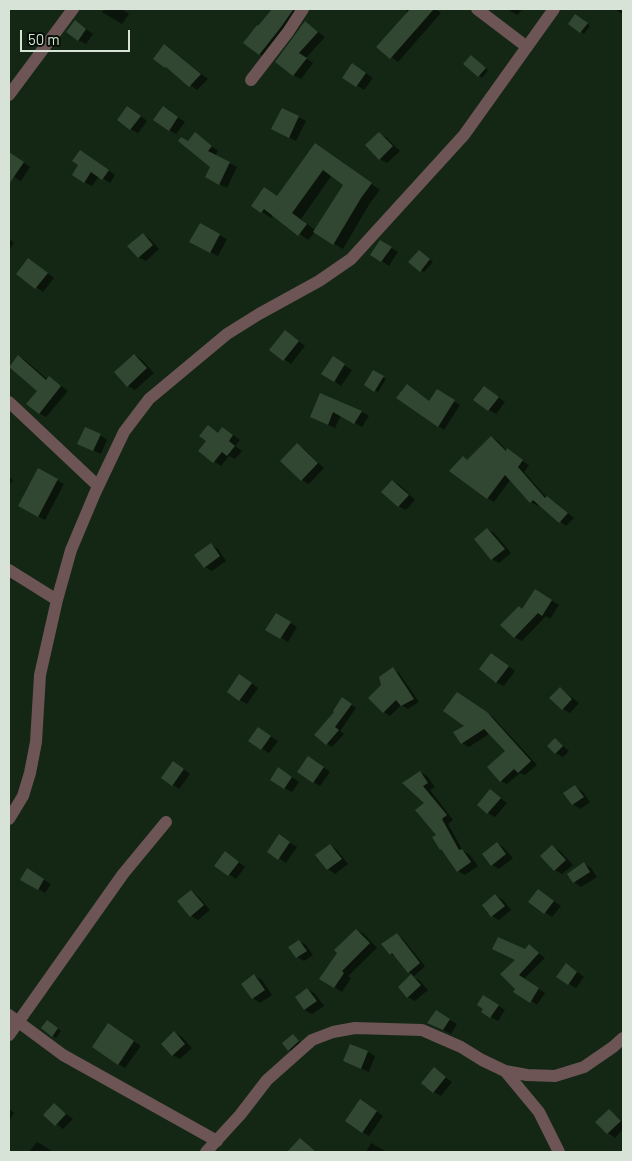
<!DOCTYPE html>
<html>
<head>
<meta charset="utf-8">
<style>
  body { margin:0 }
  #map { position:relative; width:632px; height:1161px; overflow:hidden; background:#132714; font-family:Barlow,sans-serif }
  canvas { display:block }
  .frame { position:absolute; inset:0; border:10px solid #d6e3d6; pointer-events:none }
  .scale { position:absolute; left:20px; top:30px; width:110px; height:22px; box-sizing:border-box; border:2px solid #d6e3d6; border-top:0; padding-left:6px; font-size:15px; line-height:18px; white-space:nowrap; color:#d6e3d6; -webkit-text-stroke:4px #060e06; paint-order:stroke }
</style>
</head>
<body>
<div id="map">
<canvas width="632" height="1161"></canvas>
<div class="frame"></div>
<div class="scale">50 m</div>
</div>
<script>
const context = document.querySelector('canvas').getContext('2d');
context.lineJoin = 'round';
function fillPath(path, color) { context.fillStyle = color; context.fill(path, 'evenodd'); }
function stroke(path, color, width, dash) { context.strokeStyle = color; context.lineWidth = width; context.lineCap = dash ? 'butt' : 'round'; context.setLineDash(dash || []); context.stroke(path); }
const shadow = new Path2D(`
  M105,9h17l7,5 -7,10 -20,-12z
  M274,9h18l7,6 -32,43 -8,-4v-26z
  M408,9h27l6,4 -43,49 -20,-15 30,-34 -2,-1z
  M507,9h16l-6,6z
  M617,9h6v5l-7,-4z
  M579,17l11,9 -6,8 -3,-2z
  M305,22l20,15 -19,21 7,5 -12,16 -8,-4z
  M82,26l11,8 -7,10 -8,-4z
  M171,50l37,29 -11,11 -42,-32z
  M472,56l16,14 -6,8 -3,-2z
  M360,69l13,9 -9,12 -20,-13z
  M282,109l24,12 -10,20 -16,-8z
  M135,112l12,9 -9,12 -8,-4z
  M170,112l15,10 -9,12 -7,-4z
  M196,134l22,17 -3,5 22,11 -10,21 -14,-7 -2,-14 -23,-25z
  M379,134l8,4 13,13 -13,12 -7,-4 -13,-14z
  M315,144l65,46 -10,13 -27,46 -28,-17 -7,8 -35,-25 -2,3 -18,-12 25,-9zM332,175l13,10 -29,46 -15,-12z
  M9,152l21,15 -9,14 -12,-7z
  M88,156l27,19 -5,8 -11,-7 -7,10 -8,-4z
  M200,225l27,14 -9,17 -27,-14z
  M143,234l7,5 9,10 -13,12 -8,-4z
  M9,238l5,5 -5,7z
  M387,245l11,7 -9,14 -18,-12z
  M422,253l11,9 -9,10 -3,-2z
  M35,264l19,14 -11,14 -26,-18z
  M292,336l13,10 -14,18 -20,-14z
  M134,355l7,4 13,14 -19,17 -7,-4z
  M18,356l7,4 23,20 2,-2 18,13 -22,26 -7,-4 -1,-22 -28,-25z
  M333,358l19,12 -11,16 -7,-5z
  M374,371l12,8 -8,13 -13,-8z
  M485,387l20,15 -9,12 -7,-4z
  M437,391l23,14 -16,25 -6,-4 -8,-24z
  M321,395l41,17 7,4 -7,11 -21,-12 -6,13 -16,-7 -8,-4z
  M208,427l11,7 4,-6 17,12 -5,6 7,5 -7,8 -6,-3 -8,10 -21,-15 8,-10z
  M100,435l7,5 -6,14 -15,-7z
  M491,437l7,4 9,10 22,14 -5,7 23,26 7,3 20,17 -8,8 -27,-22 -1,2 -7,-4 -20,-23 -17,23 -7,-4 -19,-37z
  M297,445l7,4 20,19 -15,16 -7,-4z
  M38,470l26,14 -19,36 -26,-14z
  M9,477l4,3 -4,6z
  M393,481l7,4 15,15 -9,10 -8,-4z
  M487,529l7,4 17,20 -12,10 -7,-4z
  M211,545l7,4 8,12 -14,10 -7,-4z
  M542,595l17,10 -9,14 -4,-3 -24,25 -8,-4 9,-27z
  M277,615l20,12 -9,15 -21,-13z
  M499,659l16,12 -11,15 -8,-4z
  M393,669l6,4 20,29 -11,7 -7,-4 -11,11 -6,-4 -2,-27z
  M247,680l11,8 -11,16 -7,-4z
  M560,688l19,15 -9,10 -7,-4z
  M464,697l29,20 44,48 -12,10 -5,-2 -13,11 -6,-3 6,-30 -17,-18 -21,14 -7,-4 -7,-10 11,-7z
  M348,702l8,6 -16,23 4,3 -12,13 -5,-3 9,-32z
  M265,733l13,8 -9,12 -20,-12z
  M555,739l14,12 -6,6 -8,-4z
  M316,762l14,10 -10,14 -7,-4z
  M181,767l9,7 -11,15 -7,-5z
  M420,772l7,4 8,11 -5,3 23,30 -5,4 15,27 6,3 9,12 -13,9 -7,-4 -14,-20 -3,-2 -15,-46z
  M286,773l13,9 -7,10 -8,-4z
  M575,786l7,5 8,11 -10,7 -7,-5 -8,-11z
  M491,791l16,12 -12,14 -7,-4z
  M286,840l11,7 -11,16 -7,-5z
  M497,843l7,5 9,10 -14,11 -7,-4z
  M330,845l7,5 11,14 -13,10 -7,-5 -11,-14z
  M552,847l8,4 13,14 -11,9 -7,-4 -13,-14z
  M232,857l13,10 -9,12 -20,-14z
  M584,864l7,4 6,9 -16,10 -7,-5 -6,-8z
  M27,870l24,14 -6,9 -23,-14z
  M191,891l7,5 12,14 -12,10 -7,-4z
  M545,895l16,11 -9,11 -23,-16z
  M496,896l7,4 8,10 -12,10 -7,-4z
  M356,930l8,4 13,14 -29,28 3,2 -9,14 -21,-13 17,-26z
  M397,934l5,4 23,28 -12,11 6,3 9,10 -13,11 -7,-4 -9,-10 14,-12 -4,-3 -13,-15 -6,-3z
  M299,941l7,4 7,10 -9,6 -7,-4z
  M530,946l15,12 -21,21 21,14 -8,12 -21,-16 -14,-15z
  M573,969l11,8 -8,11 -7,-4z
  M255,976l7,4 10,15 -12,8 -7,-5z
  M308,989l7,5 9,12 -12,8 -7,-4 -9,-12z
  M491,1001l14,9 -7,11 -16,-9z
  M436,1012l21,12 -6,10 -22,-11z
  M47,1021l14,10 -5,7 -13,-10z
  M116,1029l25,17 -16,22 -7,-4z
  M175,1033l7,4 10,11 -12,11 -8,-4z
  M293,1036l8,7 -9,8 -3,-1z
  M368,1052l7,4 -6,16 -25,-11z
  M434,1069l18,13 -11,14 -7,-4z
  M54,1105l19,14 -10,10 -18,-14z
  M368,1105l15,11 -14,20 -7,-4z
  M9,1109l5,4 -5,8z
  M609,1110l14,12v7l-8,9 -7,-5 -11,-11z
  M37,1142l7,4 9,6h-24z
  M371,1143l7,4 9,5h-21z`);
const building = new Path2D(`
  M272,9l21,1 -12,17 -22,28 -16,-12 14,-18 1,1z
  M410,9h24l-44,50 -14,-12z
  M575,14l13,9 -8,10 -12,-9z
  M75,20l11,9 -8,12 -12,-9z
  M305,21l13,11 -19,21 8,5 -14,18 -18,-14z
  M164,44l37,30 -12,13 -23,-20 -1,1 -12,-9z
  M471,55l15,13 -8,9 -15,-13z
  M352,63l14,10 -10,14 -14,-9z
  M127,106l14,10 -11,14 -13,-10z
  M163,106l15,11 -9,14 -16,-11z
  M282,108l17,8 -10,22 -18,-9z
  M195,132l17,14 -4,5 22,11 -11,23 -14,-8 5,-10 -32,-26 3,-4 7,4z
  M379,132l14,14 -14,14 -14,-15z
  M315,143l57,40 -11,15 -28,47 -20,-13 30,-47 -20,-15 -31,43 15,11 -9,12 -34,-27 -3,4 -10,-7 13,-19 13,9z
  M80,150l29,20 -7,10 -11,-8 -7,11 -12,-8 6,-10 -6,-4z
  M9,152l15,10 -15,22z
  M200,223l20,11 -10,19 -21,-11z
  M143,233l10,12 -15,13 -11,-12z
  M380,240l12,7 -11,15 -11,-7z
  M419,250l11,9 -10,13 -12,-10z
  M28,258l20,15 -13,16 -19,-15z
  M285,330l14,11 -16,20 -14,-11z
  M134,354l13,14 -20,19 -13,-15z
  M18,355l28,25 3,-4 12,10 -22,28 -13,-10 11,-13 -28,-24z
  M333,356l12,8 -11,18 -13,-8z
  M373,370l11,6 -10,16 -10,-7z
  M407,384l22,17 8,-12 18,11 -17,27 -42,-29z
  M484,386l15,11 -11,14 -15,-11z
  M320,393l42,18 -8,13 -21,-12 -5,13 -18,-8z
  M208,425l10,8 4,-6 11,8 -4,6 6,5 -8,10 -5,-4 -9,11 -15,-12 8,-10 -7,-5z
  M85,427l16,7 -8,17 -16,-7z
  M491,436l15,15 1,-3 16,12 -5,7 27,31 2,-2 21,17 -9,10 -26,-23 -3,3 -25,-28 -18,24 -38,-28 14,-15 4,4z
  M297,443l21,20 -17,18 -21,-20z
  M38,468l20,11 -20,38 -20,-11z
  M392,480l17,15 -11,12 -17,-15z
  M487,528l18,21 -14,11 -17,-21z
  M211,543l9,13 -16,12 -10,-13z
  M535,589l17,11 -10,16 -4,-3 -24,25 -14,-13 19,-19 3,3z
  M276,613l15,9 -11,17 -15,-9z
  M491,653l18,13 -13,17 -17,-14z
  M393,667l21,32 -13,7 -5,-6 -13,13 -15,-15 13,-13 -2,-8z
  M239,674l13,9 -13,18 -12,-9z
  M560,687l12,12 -10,11 -13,-12z
  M457,692l30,20 44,49 -13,12 -4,-4 -14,13 -13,-15 18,-16 -21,-22 -23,15 -8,-12 11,-6 -21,-15z
  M342,697l10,7 -17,23 4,3 -13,15 -12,-10 20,-23 -1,-1z
  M258,727l13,9 -10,14 -13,-9z
  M555,738l8,8 -8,8 -8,-8z
  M308,756l16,11 -11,16 -16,-11z
  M173,761l11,8 -12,17 -11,-8z
  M278,767l14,10 -8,12 -14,-9z
  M420,771l8,12 -5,3 24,29 -5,4 17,31 3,-1 9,13 -14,10 -16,-23 -1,1 -8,-13 4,-2 -21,-25 9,-7 -22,-20z
  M575,785l9,12 -12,8 -9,-12z
  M490,789l11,9 -14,16 -10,-9z
  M279,834l11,8 -12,18 -11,-8z
  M497,842l9,12 -15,12 -9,-12z
  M330,844l12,15 -15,11 -12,-15z
  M552,845l14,15 -12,11 -14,-15z
  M225,851l14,11 -11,14 -14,-10z
  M584,862l6,10 -17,11 -6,-9z
  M27,868l17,11 -6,11 -18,-10z
  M538,889l16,12 -10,13 -16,-12z
  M191,890l13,15 -14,12 -13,-16z
  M495,894l10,12 -14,11 -9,-12z
  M356,929l14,14 -28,28 2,2 -10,15 -15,-9 18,-26 -3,-3z
  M397,933l23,30 -12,10 -16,-20 -2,2 -9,-11z
  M498,937l27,12 4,-5 10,9 -20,22 20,13 -9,15 -17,-11 2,-3 -15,-15 15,-14 -23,-11z
  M299,940l8,11 -11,7 -8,-11z
  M566,963l11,9 -9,13 -12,-8z
  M254,974l11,16 -13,9 -11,-15z
  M411,974l10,11 -14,13 -9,-11z
  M307,988l10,13 -13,9 -9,-13z
  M483,995l16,10 -9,13 -9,-6 2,-3 -6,-4z
  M436,1010l14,9 -7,11 -16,-7z
  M47,1020l11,8 -6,9 -11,-9z
  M108,1023l26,18 -16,24 -26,-18z
  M174,1031l11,13 -13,12 -11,-12z
  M293,1034l6,7 -11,10 -6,-8z
  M350,1044l18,7 -7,18 -18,-8z
  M434,1067l12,10 -13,16 -12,-10z
  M360,1099l17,12 -15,22 -17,-12z
  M54,1103l12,11 -11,12 -12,-11z
  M609,1109l12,12 -14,13 -12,-12z
  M300,1138l16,14h-29z`);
const minor = new Path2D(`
  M477,9l50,38
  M251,80l37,-48 15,-23
  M9,95l64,-86
  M9,402l89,84
  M9,570l48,30
  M9,819l14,-23 7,-23 6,-31 4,-67 17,-75 14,-50 24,-57 29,-61 25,-33 78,-65 32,-20 60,-33 32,-22 113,-124 90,-126
  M9,1015l54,40 154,86
  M9,1035l114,-161 43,-52
  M505,1071l34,41 20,40
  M206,1152l34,-37 27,-35 45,-40 21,-8 22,-4 67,2 39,17 21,13 23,11 22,4 28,1 29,-9 29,-20 10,-9`);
fillPath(shadow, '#0007');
fillPath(building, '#324732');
stroke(minor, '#6d5455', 12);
</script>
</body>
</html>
